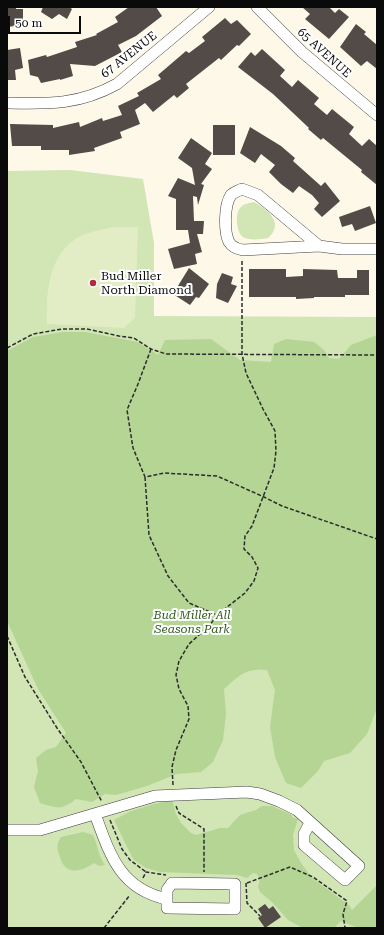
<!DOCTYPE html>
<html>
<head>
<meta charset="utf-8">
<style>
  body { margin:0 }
  #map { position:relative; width:384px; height:935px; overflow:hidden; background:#fef8e8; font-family:"Roboto Serif",serif }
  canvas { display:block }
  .frame { position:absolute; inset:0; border:8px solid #0a0a0a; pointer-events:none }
  .scale { position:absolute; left:8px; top:16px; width:73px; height:18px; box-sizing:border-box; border:2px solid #0a0a0a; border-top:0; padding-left:5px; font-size:12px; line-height:14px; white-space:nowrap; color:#0a0a0a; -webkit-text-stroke:3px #fff; paint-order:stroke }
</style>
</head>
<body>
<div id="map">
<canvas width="384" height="935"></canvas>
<div class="frame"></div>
<div class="scale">50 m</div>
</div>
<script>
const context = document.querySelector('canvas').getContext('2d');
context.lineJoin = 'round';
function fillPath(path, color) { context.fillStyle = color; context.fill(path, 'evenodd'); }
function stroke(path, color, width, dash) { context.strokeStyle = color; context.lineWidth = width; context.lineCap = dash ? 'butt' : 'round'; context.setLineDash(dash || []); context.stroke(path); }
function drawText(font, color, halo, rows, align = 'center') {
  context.font = font + ' "Roboto Serif",serif'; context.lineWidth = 4; context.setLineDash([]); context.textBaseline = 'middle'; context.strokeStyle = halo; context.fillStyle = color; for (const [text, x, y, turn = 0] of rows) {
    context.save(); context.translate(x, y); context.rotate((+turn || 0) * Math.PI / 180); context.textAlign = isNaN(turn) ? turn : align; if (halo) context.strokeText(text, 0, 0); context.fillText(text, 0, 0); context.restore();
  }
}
const green = new Path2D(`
  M70,170l73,9 11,64v73l223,1v611h-370v-757z
  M254,202c14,8 31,21 14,36 -7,1 -18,3 -25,-1 -7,-5 -8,-23 -3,-29 3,-4 9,-5 14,-6z`);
const forest = new Path2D(`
  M63,332h22l53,10 20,13 7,-15 46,-1 29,21 31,2 3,-18 12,-5 28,3 10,8 5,8 10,1 12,-14 26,-10v373l-10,26 -17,19 -26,8 -6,10 -17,17 -15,-5 -11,-26 -5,-30 5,-37 -8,-20c-20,-3 -29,6 -43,19l2,25 -3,26 -10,22 -12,10 -24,2 -30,12 -31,9 -11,-1 -13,8 -16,-3c-15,12 -19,9 -36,4l-6,-16 4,-16 -2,-13 10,-8 10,-3 10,-14 -28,-44 -31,-68v-270l26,-14z
  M172,800l4,14 5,9 10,10 5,2 24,-7h8l12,-13 16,-5 6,-4h10l20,9v2l6,2 -5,16 1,15 7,13 11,15 37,27 3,5 25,-25v43h-19l-17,-7 -7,7h-31l-15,-8 -15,-17 -13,-11 -2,-5 2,-8 -3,-5 -4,-1 -6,5 -10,-3 -77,-3 -14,-4 -12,-8 -4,-7 -16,-33 17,-9 23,-7z
  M83,832l10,3c5,11 5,20 12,30l-6,1 -5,-3c-13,9 -29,13 -34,-6 -3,-8 -4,-12 1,-20z`);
const pitch = new Path2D(`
  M114,227h24l-3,91 -11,10 -77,-4c-1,-30 1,-66 28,-85 11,-7 26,-9 39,-12z`);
const building = new Path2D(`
  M7,7h9v2h7v16l-16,2z
  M43,7h26l3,2 -5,10 -8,-5 -7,5 -11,-7z
  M129,7h27l6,9 -26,20 -18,9 4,7 -27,14 -25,-2 3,12 -13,4v-1l-19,4 -3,-6 -8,-2 -2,-15 18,-5 1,2 30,-10 -2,-5 22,-7 -1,-1 22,-12 -3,-5z
  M302,7h27l6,6 4,-4 10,8 -20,22 -24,-20 5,-5z
  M225,18l6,6 6,-4 14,14 -12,12 -2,-1 -16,15 -2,-2 -33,26 3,4 -12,10 -3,-3 -21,17 -8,-9 -10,7 5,14 -20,8 2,6 -28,10 1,3 -26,4v-5h-28v-4h-29l-2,-22 43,1v3l26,-6 1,5 22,-9 1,3 19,-6 -4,-9 21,-10 -2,-3 24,-14 -3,-4 28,-24 3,2 16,-12 -3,-4z
  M356,24l10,8 -2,2 13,11v24l-10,-8 -6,5 -21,-19z
  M20,48l3,20 -8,2 1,10h-9v-30z
  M262,49l23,21 -5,6 12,11 6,-7 21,18 -5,6 13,11 5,-6 22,18 -5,7 13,12 7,-7 8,7v39l-16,-13 1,-2 -39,-32 -2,2 -13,-11 1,-1 -36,-34 -35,-27 13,-15 4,4z
  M213,125h22v30h-22z
  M250,127l31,19 14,12 -2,3 28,25 4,-4 15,19 -18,16 -8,-8 5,-6 -7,-8 -13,-9 -6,7 -12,-9 -12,-12 6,-7 -14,-11 -6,9 -15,-10z
  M191,138l21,15 -7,11 7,5 -11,15 3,1 -6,20 -1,-8 -4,-1 1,25h10l-1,13h-6l5,18 -7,2 2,10 -23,5 -6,-20 22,-6 -2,-13h-12v-31l-8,-3 10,-18 17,7 -3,-17 -14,-10z
  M370,206l6,17 -21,8 -3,-7 -10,3 -3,-10z
  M189,268l20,16 -10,14 -3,-1 -6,8 -17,-11z
  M249,269h37v8l17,-1v-7l34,1 1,8h19v-8h12v25h-24v2h-31v1l-18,1v-2h-47z
  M222,273l11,4 -2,7 6,2 -9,17 -12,-5 1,-14z
  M265,904l4,5 4,-3 8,11 -16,11 -7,-10 4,-3 -4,-6z`);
const path = new Path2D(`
  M7,348l26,-14 29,-5h25l32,7 15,2 17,11 15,5 211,1
  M151,349l-13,35 -11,26 6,38 12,29 19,-4 53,3 47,21 18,9 95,33
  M145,477l4,58 19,41 21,27 28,12
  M7,636l18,41 32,51 24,34 21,40
  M173,785l-1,-18 4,-17 13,-31 -1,-13 -9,-17 -3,-14 3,-14 10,-17 21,-19 7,-10 28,-22 9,-12 4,-13 -6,-11 -8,-8 1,-13 7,-10 22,-58 2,-17 -1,-20 -12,-22 -17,-36 -4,-19v-94
  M176,806l3,7 25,16v43
  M110,820l12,29 8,11 16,12
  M143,878l3,-6 20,3
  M246,883l1,20 13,13
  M247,883l43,-16 23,10 34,24 -4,13 2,14
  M104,928l26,-33`);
const minor = new Path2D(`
  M257,7l45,45 75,63
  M7,103c42,1 72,2 110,-19l92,-77
  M242,189l16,6 61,51 -76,4c-6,-1 -11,-3 -14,-8 -5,-10 -5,-37 2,-47 3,-3 7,-4 11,-6z
  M319,246l23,3h35
  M95,814c15,41 25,75 72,85
  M7,830h33l115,-34 92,-4 13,2 19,7 18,9 62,56 -14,14 -41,-35v-11l6,-11
  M172,883l63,1v25l-68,-1v-18z`);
const markers = [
  [93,283,4,"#b12b39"]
];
const streetNames = [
  ["65 AVENUE",324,53,42],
  ["67 AVENUE",129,55,-38]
];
const poiNames = [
  ["Bud Miller",101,276],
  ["North Diamond",101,290]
];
const parkNames = [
  ["Bud Miller All",192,615],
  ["Seasons Park",192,629]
];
fillPath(green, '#d1e5b5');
fillPath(forest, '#b5d595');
fillPath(pitch, '#e2edc6');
fillPath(building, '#524b47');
stroke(minor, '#3d3d3d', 12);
stroke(path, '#2c2c2c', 1.5, [4, 2]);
stroke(minor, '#fff', 11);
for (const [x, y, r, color] of markers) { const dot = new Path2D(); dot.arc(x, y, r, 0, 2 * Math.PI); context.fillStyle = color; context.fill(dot); stroke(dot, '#fff', 1.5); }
drawText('12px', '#0a0a0a', '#fff', streetNames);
drawText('12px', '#0a0a0a', '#fff', poiNames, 'left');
drawText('italic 12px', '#305d1f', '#fff', parkNames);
</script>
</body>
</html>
